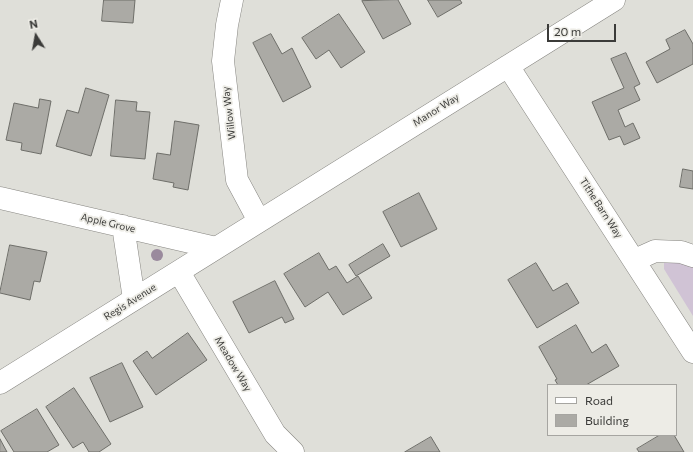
<!DOCTYPE html>
<html>
<head>
<meta charset="utf-8">
<style>
  body { margin:0 }
  #map { position:relative; width:693px; height:452px; overflow:hidden; background:#dfdfd9; font-family:Commissioner,sans-serif }
  canvas { display:block }
  .legend { position:absolute; left:547px; top:384px; width:130px; height:52px; box-sizing:border-box; background:#edece6; border:1px solid #a6a5a1; margin:0; padding:5px 7px; list-style:none; font-size:12px; color:#3b3b39 }
  .legend li { display:flex; align-items:center; gap:8px; height:20px }
  .legend b { width:20px; border:1px solid #a6a5a1 }
  .north { position:absolute; left:16px; top:16px; width:40px; height:40px; -webkit-text-stroke:3px #edece6; paint-order:stroke; rotate:349deg; font-size:11px; font-weight:700; line-height:16px; text-align:center; color:#3b3b39 }
  .north::after { content:''; display:block; margin:auto; width:14px; height:18px; background:#3b3b39; clip-path:polygon(50% 0,100% 100%,50% 72%,0 100%) }
  .scale { position:absolute; left:547px; top:24px; width:69px; height:18px; box-sizing:border-box; border:2px solid #3b3b39; border-top:0; padding-left:5px; font-size:12px; line-height:14px; white-space:nowrap; color:#3b3b39; -webkit-text-stroke:3px #edece6; paint-order:stroke }
</style>
</head>
<body>
<div id="map">
<canvas width="693" height="452"></canvas>
<ul class="legend">
<li><b style="height:5px;background:#fff"></b>Road</li>
<li><b style="height:11px;background:#abaaa5"></b>Building</li>
</ul>
<div class="north">N</div>
<div class="scale">20 m</div>
</div>
<script>
const context = document.querySelector('canvas').getContext('2d');
context.lineJoin = 'round';
function fillPath(path, color) { context.fillStyle = color; context.fill(path, 'evenodd'); }
function stroke(path, color, width, dash) { context.strokeStyle = color; context.lineWidth = width; context.lineCap = dash ? 'butt' : 'round'; context.setLineDash(dash || []); context.stroke(path); }
function drawText(font, color, halo, rows, align = 'center') {
  context.font = font + ' Commissioner,sans-serif'; context.lineWidth = 3.5; context.setLineDash([]); context.textBaseline = 'middle'; context.strokeStyle = halo; context.fillStyle = color; for (const [text, x, y, turn = 0] of rows) {
    context.save(); context.translate(x, y); context.rotate((+turn || 0) * Math.PI / 180); context.textAlign = isNaN(turn) ? turn : align; if (halo) context.strokeText(text, 0, 0); context.fillText(text, 0, 0); context.restore();
  }
}
const green = new Path2D(`
  M664,260l29,4v52l-29,-47z`);
const building = new Path2D(`
  M104,0h31l-2,23 -31,-2z
  M398,0l13,24 -28,15 -21,-38z
  M428,0h32l2,3 -24,14z
  M339,14l26,38 -24,16 -12,-18 -13,9 -14,-21z
  M685,30l8,14v20l-36,19 -11,-21 24,-13 -4,-9z
  M271,34l11,20 10,-6 19,39 -28,15 -30,-59z
  M626,53l14,31 -6,3 6,13 -22,10 7,17 8,-4 7,15 -16,7 -4,-9 -11,4 -17,-38 32,-14 -13,-29z
  M86,88l23,7 -18,61 -35,-10 11,-36 11,3z
  M40,99l11,2 -10,53 -20,-4 1,-7 -16,-3 8,-37 24,5z
  M116,100l21,2 -1,9 14,1 -5,47 -34,-3z
  M175,121l24,4 -11,65 -15,-3 1,-4 -21,-4 4,-26 13,2z
  M683,169l10,2v18l-13,-2z
  M419,193l18,36 -36,18 -18,-35z
  M383,244l7,12 -34,20 -7,-11z
  M10,245l37,7 -7,30 -6,-1 -4,19 -30,-7z
  M319,253l10,17 7,-4 11,17 11,-7 14,22 -29,17 -15,-23 -23,15 -21,-33z
  M536,263l17,28 14,-8 12,20 -42,25 -29,-48z
  M275,281l19,38 -9,4 -3,-6 -33,16 -16,-31z
  M576,325l16,28 14,-9 13,22 -33,19h-28l-3,-5 2,-1 -18,-32z
  M188,333l19,27 -51,35 -23,-34 14,-10 5,7z
  M122,363l21,44 -33,15 -20,-44z
  M74,388l37,56 -12,8h-10l-6,-10 -10,6 -27,-41z
  M37,409l22,36 -12,7h-33l-13,-21z
  M660,435h14l10,17h-45l-2,-3z
  M431,437l9,15h-35z
  M0,439l7,13h-7z`);
const street = new Path2D(`
  M232,0l-5,25 -4,36 14,119 22,41
  M508,66l185,286
  M0,198l216,50
  M123,226l11,73
  M635,260l20,-9 26,1 12,4
  M179,272l96,162 18,18
  M0,383l614,-383`);
const trees = [
  [157,255]
];
const streetNames = [
  ["Manor Way",436,110,-32],
  ["Willow Way",229,113,-97],
  ["Tithe Barn Way",601,208,57],
  ["Apple Grove",108,223,13],
  ["Regis Avenue",130,302,-32],
  ["Meadow Way",233,364,59]
];
fillPath(green, '#d0c3d5');
fillPath(building, '#abaaa5');
stroke(building, '#6e6e69', 1);
stroke(street, '#868580', 23);
stroke(street, '#fff', 22);
context.fillStyle = '#9a8a9d';
for (const [x, y] of trees) { context.beginPath(); context.arc(x, y, 6, 0, 2 * Math.PI); context.fill(); }
drawText('10px', '#3b3b39', '#edece6', streetNames);
</script>
</body>
</html>
